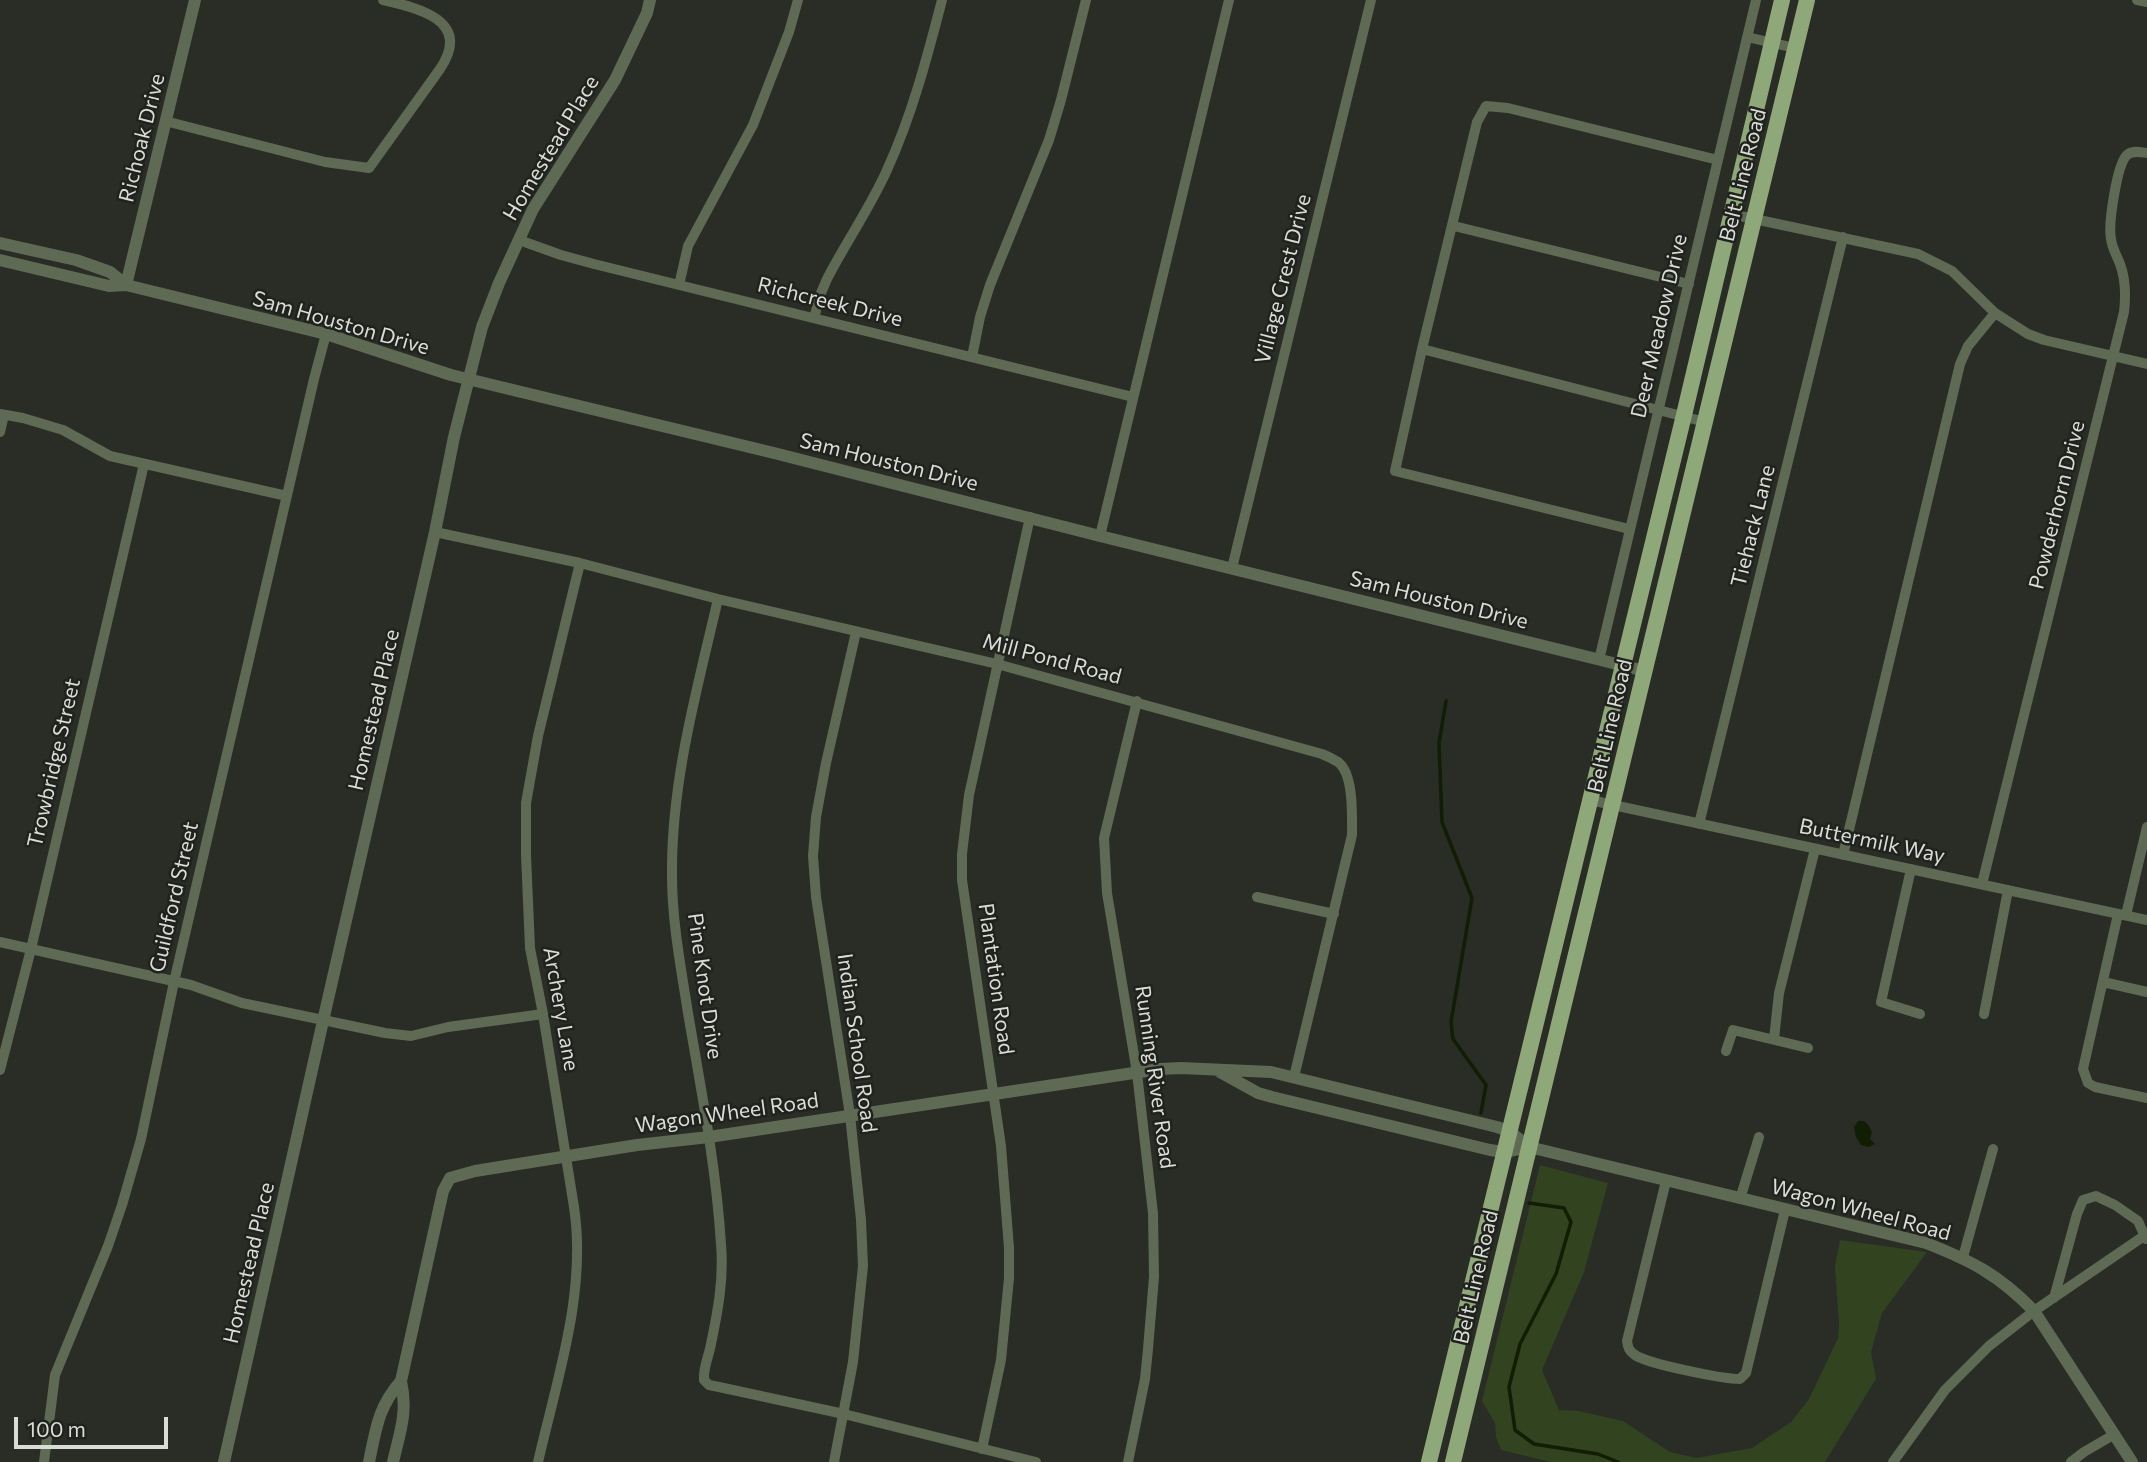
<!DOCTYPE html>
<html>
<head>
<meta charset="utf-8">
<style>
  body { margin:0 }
  #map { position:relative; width:2147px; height:1462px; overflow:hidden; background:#292d26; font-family:Commissioner,sans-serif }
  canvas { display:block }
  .scale { position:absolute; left:14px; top:1417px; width:154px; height:32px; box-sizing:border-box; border:4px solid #dadcd8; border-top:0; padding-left:9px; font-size:21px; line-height:24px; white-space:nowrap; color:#dadcd8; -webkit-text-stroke:5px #20231d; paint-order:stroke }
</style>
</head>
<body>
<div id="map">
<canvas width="2147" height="1462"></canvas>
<div class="scale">100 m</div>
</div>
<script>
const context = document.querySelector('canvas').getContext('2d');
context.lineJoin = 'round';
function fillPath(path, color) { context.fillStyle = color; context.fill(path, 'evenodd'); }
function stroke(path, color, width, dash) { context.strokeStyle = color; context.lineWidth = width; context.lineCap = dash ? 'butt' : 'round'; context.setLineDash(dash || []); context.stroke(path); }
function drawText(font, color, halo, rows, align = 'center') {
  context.font = font + ' Commissioner,sans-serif'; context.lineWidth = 5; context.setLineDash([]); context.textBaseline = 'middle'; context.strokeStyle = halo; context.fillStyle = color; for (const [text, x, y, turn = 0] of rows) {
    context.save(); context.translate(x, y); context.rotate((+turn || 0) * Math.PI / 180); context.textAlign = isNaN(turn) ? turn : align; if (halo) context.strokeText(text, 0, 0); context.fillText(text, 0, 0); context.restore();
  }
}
const green = new Path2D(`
  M1540,1165l68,18 -24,89 -42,98 17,40 19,1 45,10 47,31 26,6 56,-10 39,-26 18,-23 29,-61 1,-14 -4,-58 5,-26 87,12 -45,61 -11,39 5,27 -51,83h-274l-50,-12 -5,-13 -1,-14 -13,-22z`);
const water = new Path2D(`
  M1858,1121c9,-1 10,4 14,11l-2,7 5,5 -6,3 -8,-2 -5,-8 -2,-10z`);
const stream = new Path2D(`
  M1446,701l-7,42 3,79 30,76 -21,124 2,17 33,46 -5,28
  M1529,1203l35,5 7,14 -15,52 -36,70 -11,43 6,43 19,14 64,10 20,8`);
const minor = new Path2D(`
  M2137,0l10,2
  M1747,37l48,11
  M165,121l160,41 44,6 71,-99c32,-48 -20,-61 -57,-69
  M1731,214l187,40 34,17 43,42 33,21 16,6 103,24
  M1454,226l235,58
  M519,240l42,15 33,9 539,133
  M679,285l9,-39 65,-121 36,-93 9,-32
  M814,318l7,-25 6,-14c19,-37 43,-71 60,-109 25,-55 40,-112 55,-170
  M1422,349l283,73
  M972,357l8,-40 10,-32 59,-145 12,-40 25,-100
  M0,414l23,4 40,12 47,26 177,40
  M0,432l4,-17
  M1629,529l-234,-58 27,-122 55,-227 9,-16 22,2 210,52
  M435,532l145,31 138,36 279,65 325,90c5,2 11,5 16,8 16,12 14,54 14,73l-58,242
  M1100,536l129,-536
  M1232,568l139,-568
  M718,599c-21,91 -47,182 -46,277 0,45 9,92 16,137 13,76 28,153 33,231 3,35 -3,66 -10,100 -2,12 -8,23 -7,36l5,5 10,2 125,27 192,48
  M1599,660l157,-660
  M1590,800l557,120
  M1699,824l144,-587
  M1843,855l117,-491 8,-18 27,-33
  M1911,869l-30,133 39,12
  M1982,884l142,-572c2,-17 2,-32 -4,-48 -3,-8 -8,-16 -9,-25 -3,-15 6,-75 16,-84 5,-5 13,-3 20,-2
  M1257,897l77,17
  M2118,914l-35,155 5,14 7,4 52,11
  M2126,915l21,-88
  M0,942l191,43 51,18 143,30 26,3 37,-9 95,-13
  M2103,982l44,10
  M1984,1014l24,-124
  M1774,1039l5,-46 36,-144
  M1726,1051l7,-21 75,18
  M0,1070l31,-121 113,-485
  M1666,1181l-39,160c1,7 2,10 8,14 13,9 88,24 105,24l6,-6 39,-163
  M1740,1199l19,-62
  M1963,1257l30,-108
  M2054,1298l23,-84 6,-14 13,-4 19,9 23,16 8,18
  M982,1449l19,-89 8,-82v-30l-8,-102 -39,-266v-26l7,-59 61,-278
  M44,1462l11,-87 53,-129 14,-41 19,-66 33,-157 140,-603 12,-45
  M538,1462c19,-83 49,-170 36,-255l-31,-193 -13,-66 -4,-93v-52l12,-67 42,-173
  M834,1462l19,-100 10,-96 -2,-46 -11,-105 -34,-218 -3,-41 3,-39 10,-54 30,-131
  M1128,1462l17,-83 3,-30 6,-72 -1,-64 -16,-140 -30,-180 -3,-55 33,-137
  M1893,1462l52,-72 44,-44 45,-35 110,-75
  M2071,1462l13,-10 31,-18`);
const tertiary = new Path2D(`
  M0,243l76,17 34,12 16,13
  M0,260l109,26 17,-1 200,49 125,41 323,78 326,83 545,135
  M126,285l69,-285
  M1220,1072l38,21 14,4 218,53 14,2 25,-5
  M224,1462l99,-441 112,-489 19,-95 28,-110 17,-44 34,-74 82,-129 32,-67 3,-13
  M369,1462c7,-33 9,-55 32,-81
  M393,1462c7,-30 15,-50 8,-81l42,-190 7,-13 25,-7 162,-26 72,-8 451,-68 21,-1 90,4 226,55 12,4 20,16 397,96c46,18 73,32 108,68l98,151`);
const primary = new Path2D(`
  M1429,1462l255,-1047 98,-415
  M1453,1462l354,-1462`);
const streetNames = [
  ["Richoak Drive",142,138,-76],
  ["Homestead Place",551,148,-59],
  ["Belt Line Road",1743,175,-76],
  ["Village Crest Drive",1283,279,-76],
  ["Richcreek Drive",830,302,14],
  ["Sam Houston Drive",341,323,16],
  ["Deer Meadow Drive",1659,326,-77],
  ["Sam Houston Drive",889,462,14],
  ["Powderhorn Drive",2057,505,-76],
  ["Tiehack Lane",1753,526,-76],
  ["Sam Houston Drive",1439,600,14],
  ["Mill Pond Road",1052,659,15],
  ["Homestead Place",374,710,-77],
  ["Belt Line Road",1610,726,-77],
  ["Trowbridge Street",54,763,-77],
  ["Buttermilk Way",1872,841,12],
  ["Guildford Street",174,897,-77],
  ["Plantation Road",996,979,82],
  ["Pine Knot Drive",705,986,82],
  ["Archery Lane",561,1009,80],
  ["Indian School Road",857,1043,82],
  ["Running River Road",1155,1077,82],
  ["Wagon Wheel Road",727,1113,-8],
  ["Wagon Wheel Road",1861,1210,15],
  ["Homestead Place",249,1263,-77],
  ["Belt Line Road",1476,1277,-77]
];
fillPath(green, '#31431f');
fillPath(water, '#111e03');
stroke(stream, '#111e03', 3.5);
stroke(minor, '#5e6a53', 10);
stroke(tertiary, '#5e6a53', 12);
stroke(primary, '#8fa879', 16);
drawText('21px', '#dadcd8', '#20231d', streetNames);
</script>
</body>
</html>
